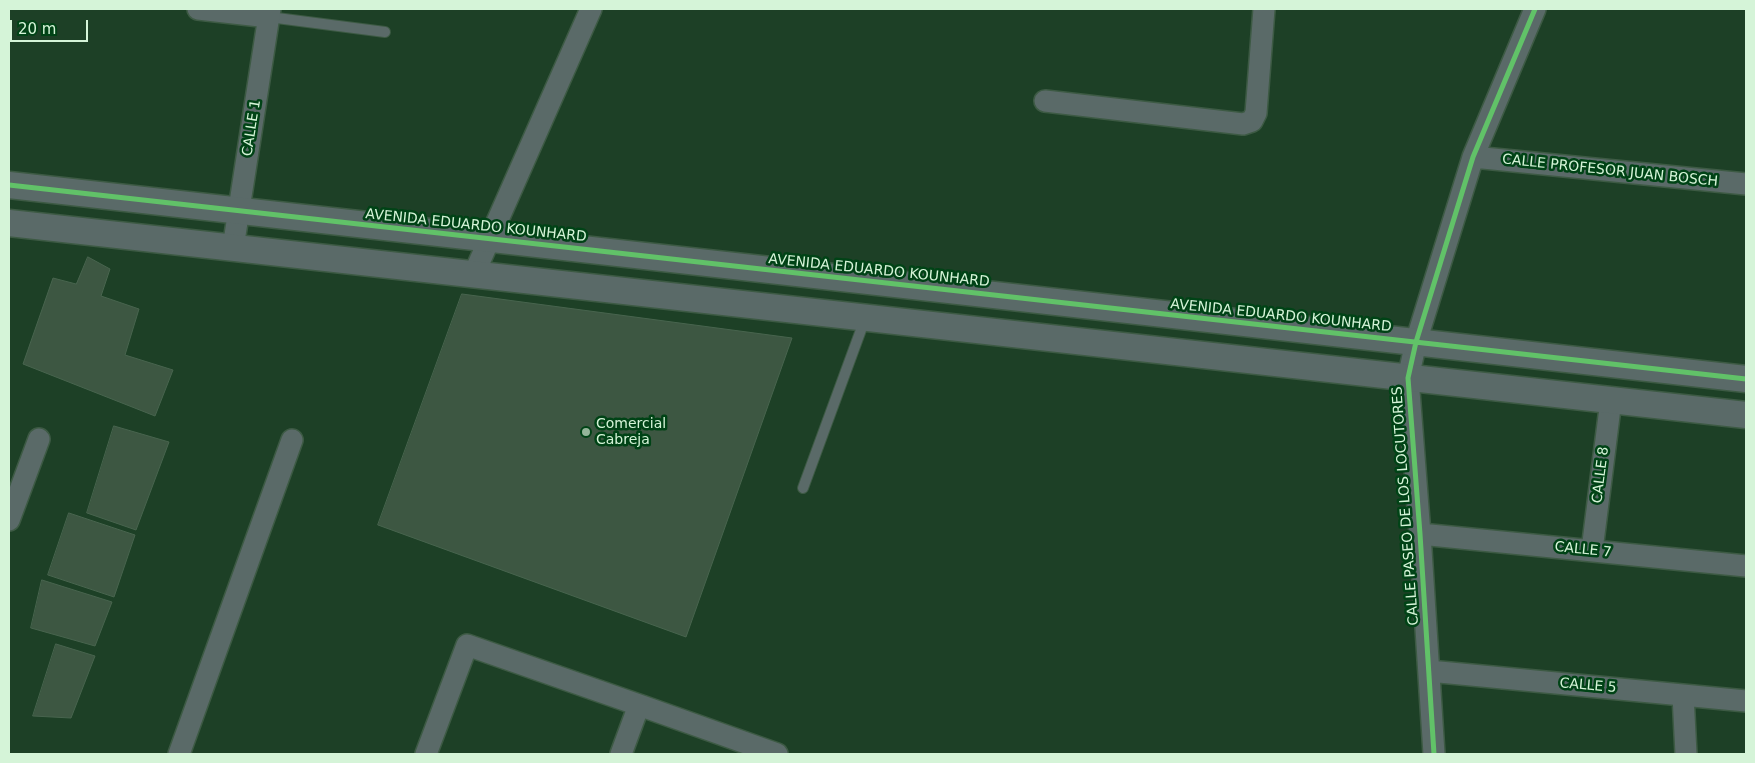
<!DOCTYPE html>
<html>
<head>
<meta charset="utf-8">
<style>
  body { margin:0 }
  #map { position:relative; width:1755px; height:763px; overflow:hidden; background:#1d4026; font-family:"DejaVu Sans",sans-serif }
  canvas { display:block }
  .frame { position:absolute; inset:0; border:10px solid #d5f4d8; pointer-events:none }
  .scale { position:absolute; left:10px; top:20px; width:78px; height:22px; box-sizing:border-box; border:2px solid #d5f4d8; border-top:0; padding-left:6px; font-size:15px; line-height:18px; white-space:nowrap; color:#d5f4d8; -webkit-text-stroke:4px #004316; paint-order:stroke }
</style>
</head>
<body>
<div id="map">
<canvas width="1755" height="763"></canvas>
<div class="frame"></div>
<div class="scale">20 m</div>
</div>
<script>
const context = document.querySelector('canvas').getContext('2d');
context.lineJoin = 'round';
function fillPath(path, color) { context.fillStyle = color; context.fill(path, 'evenodd'); }
function stroke(path, color, width, dash) { context.strokeStyle = color; context.lineWidth = width; context.lineCap = dash ? 'butt' : 'round'; context.setLineDash(dash || []); context.stroke(path); }
function drawText(font, color, halo, rows, align = 'center') {
  context.font = font + ' "DejaVu Sans",sans-serif'; context.lineWidth = 5; context.setLineDash([]); context.textBaseline = 'middle'; context.strokeStyle = halo; context.fillStyle = color; for (const [text, x, y, turn = 0] of rows) {
    context.save(); context.translate(x, y); context.rotate((+turn || 0) * Math.PI / 180); context.textAlign = isNaN(turn) ? turn : align; if (halo) context.strokeText(text, 0, 0); context.fillText(text, 0, 0); context.restore();
  }
}
const building = new Path2D(`
  M88,257l22,12 -9,27 38,13 -14,46 48,15 -18,46 -132,-52 30,-86 23,6z
  M462,294l330,44 -106,299 -308,-112z
  M114,426l55,16 -33,88 -49,-17z
  M69,513l66,22 -21,62 -66,-22z
  M42,580l70,22 -17,44 -64,-18z
  M56,644l39,12 -24,62 -38,-2z`);
const service = new Path2D(`
  M269,17l116,15
  M803,488l62,-169`);
const minor = new Path2D(`
  M198,9l71,8
  M1045,101l198,23 9,-3 4,-8 8,-104
  M1473,157l273,27
  M233,248l37,-239
  M474,274l117,-265
  M9,520l30,-81
  M1420,534l326,32
  M1592,550l19,-150
  M1429,671l317,30
  M1683,695l3,59
  M639,705l138,49
  M179,754l113,-314
  M426,754l41,-109 172,60 -18,49
  M1434,754l-14,-220 -12,-156 8,-36 57,-185 62,-148`);
const tertiary = new Path2D(`
  M9,185l1737,194
  M9,223l1737,192`);
const cycleway = new Path2D(`
  M9,185l1737,194
  M1434,754l-14,-220 -12,-156 8,-36 57,-185 62,-148`);
const markers = [
  [586,432,5,"#95b59a"]
];
const streetNames = [
  ["CALLE 1",252,128,-81],
  ["CALLE PROFESOR JUAN BOSCH",1610,171,6],
  ["AVENIDA EDUARDO KOUNHARD",476,226,6],
  ["AVENIDA EDUARDO KOUNHARD",879,271,6],
  ["AVENIDA EDUARDO KOUNHARD",1281,316,6],
  ["CALLE 8",1601,475,-83],
  ["CALLE PASEO DE LOS LOCUTORES",1406,506,-94],
  ["CALLE 7",1583,550,6],
  ["CALLE 5",1588,686,5]
];
const poiNames = [
  ["Comercial",596,424],
  ["Cabreja",596,440]
];
fillPath(building, '#3d5742');
stroke(building, '#48644e', 1);
stroke(service, '#3d5a44', 12);
stroke(minor, '#3d5a44', 24);
stroke(tertiary, '#3d5a44', 29);
stroke(service, '#5a6a68', 10);
stroke(minor, '#5a6a68', 21);
stroke(tertiary, '#5a6a68', 26);
stroke(cycleway, '#61c268', 5);
for (const [x, y, r, color] of markers) { const dot = new Path2D(); dot.arc(x, y, r, 0, 2 * Math.PI); context.fillStyle = color; context.fill(dot); stroke(dot, '#004316', 2); }
drawText('14px', '#d5f4d8', '#004316', streetNames);
drawText('14px', '#d5f4d8', '#004316', poiNames, 'left');
</script>
</body>
</html>
